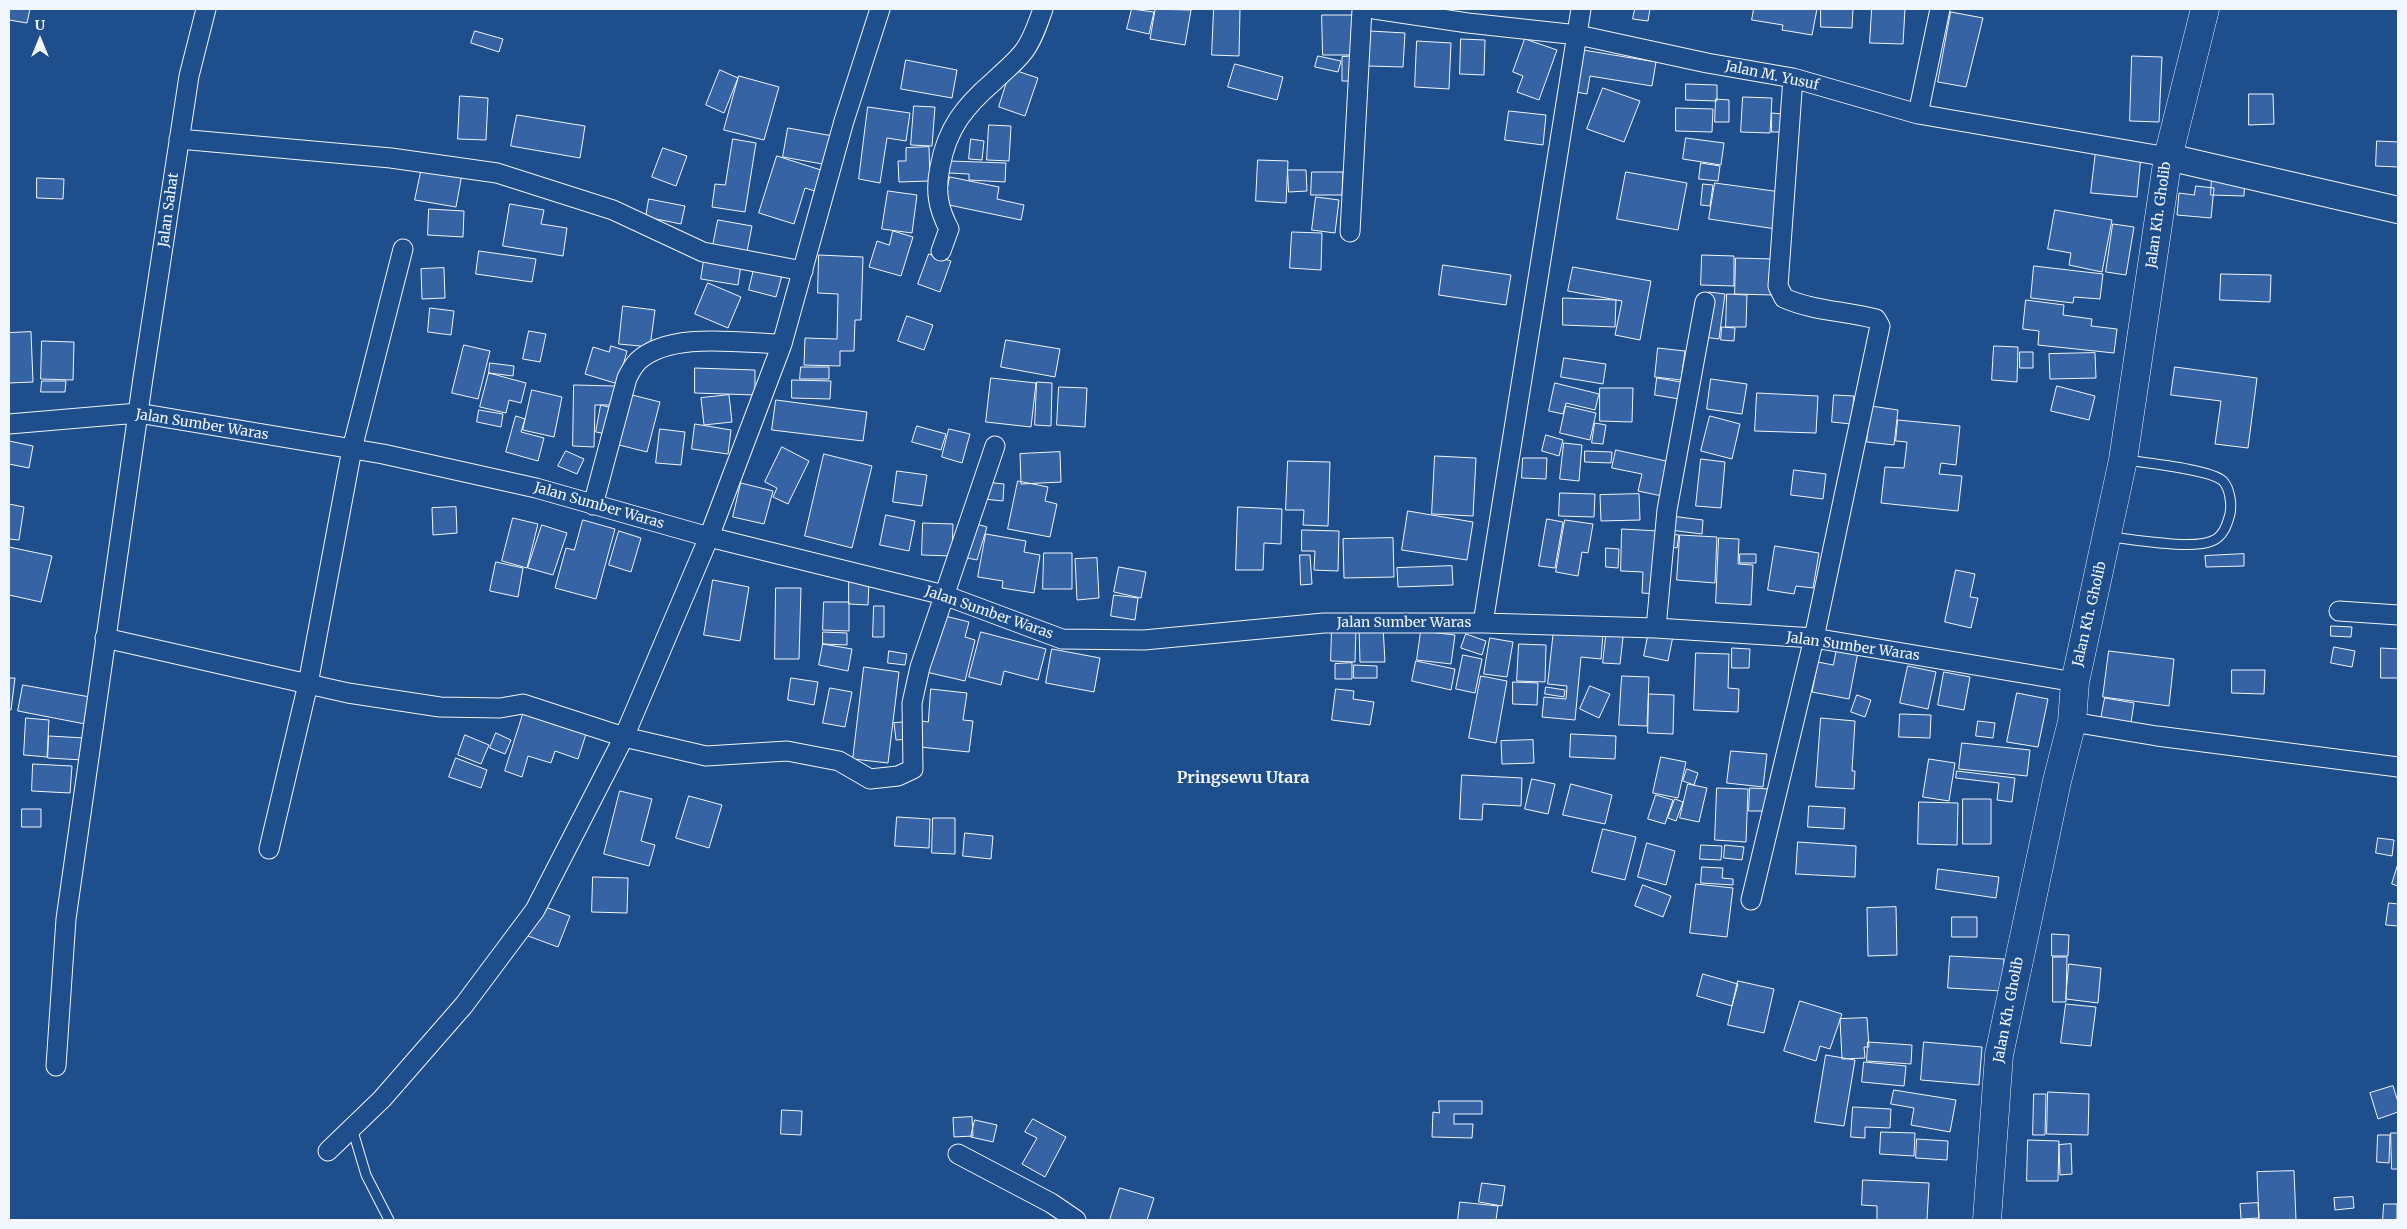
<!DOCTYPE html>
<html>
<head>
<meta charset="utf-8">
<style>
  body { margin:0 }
  #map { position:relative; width:2407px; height:1229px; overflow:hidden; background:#1f4e8c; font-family:Merriweather,serif }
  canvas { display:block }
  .frame { position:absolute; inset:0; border:10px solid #f2f6ff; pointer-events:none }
  .north { position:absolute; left:15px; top:15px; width:50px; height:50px; -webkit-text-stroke:4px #1f4e8c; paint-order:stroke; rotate:0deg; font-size:14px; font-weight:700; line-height:20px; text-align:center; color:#f2f6ff }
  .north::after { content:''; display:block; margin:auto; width:18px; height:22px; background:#f2f6ff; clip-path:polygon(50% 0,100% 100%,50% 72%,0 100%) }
</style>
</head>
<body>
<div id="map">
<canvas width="2407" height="1229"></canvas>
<div class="frame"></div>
<div class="north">U</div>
</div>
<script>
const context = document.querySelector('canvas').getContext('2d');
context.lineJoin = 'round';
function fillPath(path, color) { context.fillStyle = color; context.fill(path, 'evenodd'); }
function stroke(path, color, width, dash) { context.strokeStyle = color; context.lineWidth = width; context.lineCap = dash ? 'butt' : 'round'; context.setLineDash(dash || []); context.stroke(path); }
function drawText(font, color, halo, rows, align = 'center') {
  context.font = font + ' Merriweather,serif'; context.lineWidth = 4; context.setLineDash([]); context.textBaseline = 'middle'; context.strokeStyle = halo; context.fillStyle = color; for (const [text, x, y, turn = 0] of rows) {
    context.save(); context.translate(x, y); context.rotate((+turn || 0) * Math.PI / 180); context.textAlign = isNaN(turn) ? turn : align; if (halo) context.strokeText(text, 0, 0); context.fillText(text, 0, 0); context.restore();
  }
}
const building = new Path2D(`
  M9,9h21l-3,14 -18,-3z
  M1132,9l22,3 -5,22 -22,-5z
  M1146,9l45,1 -6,35 -35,-6 5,-29z
  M1214,9h26l-1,47 -27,-1z
  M1635,9h15l-2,12 -15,-2z
  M1754,9h63l-5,26 -30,-5 1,-5 -31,-5z
  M1821,9h32l-1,19 -31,-1z
  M1872,9h33l-2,35 -33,-1z
  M1951,12l32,6 -17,69 -28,-5z
  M1322,15h33l1,40h-33z
  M475,31l28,8 -4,13 -28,-9z
  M1370,31l35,2 -2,34 -35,-1z
  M1461,39l24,1 -1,35 -24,-1z
  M1525,39l32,11 -18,50 -22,-8 6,-16 -10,-4z
  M1417,41l34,2 -2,46 -34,-2z
  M1583,50l73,12 -4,24 -62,-10 -3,18 -11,-2z
  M1318,56l23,5 -3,11 -23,-5z
  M1357,56l1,25h-16v-24z
  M2132,56l30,1 -3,65 -29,-1z
  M906,60l51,10 -5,28 -51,-9z
  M1235,64l48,13 -6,23 -49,-13z
  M1011,69l27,9 -13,38 -26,-9z
  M720,70l18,8 -14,35 -18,-8z
  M739,76l40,11 -15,53 -40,-10z
  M1686,84l31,1v16l-31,-1z
  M1603,88l37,13 -16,41 -37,-13z
  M2249,94h24l1,30 -25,1z
  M460,96l28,2 -2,42 -28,-1z
  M1743,97l29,1 -2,35 -29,-1z
  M1716,99l13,1v22h-14z
  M914,106l21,1 -3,39 -21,-1z
  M868,107l42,6 -4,28 -19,-3 -7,45 -21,-4z
  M1676,108l37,1 -1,23 -36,-1z
  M1509,111l37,4 -3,30 -38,-5z
  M1772,113l10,1 -1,18h-9z
  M517,115l68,11 -5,32 -69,-12z
  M989,125l22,1 -2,35 -22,-1z
  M788,128l45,8 -5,29 -45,-8z
  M1686,138l38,5 -3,22 -38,-6z
  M733,139l23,4 -11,69 -33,-5 3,-23 10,1z
  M971,139l13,2 -2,19 -13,-1z
  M2377,141l21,1v25l-22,-1z
  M929,147l1,34 -31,1 -1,-21h8v-13z
  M663,148l24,8 -11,30 -24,-9z
  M2096,151l45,5 -4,41 -46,-4z
  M777,156l47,15 -6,21 -13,-4 -11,36 -35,-11z
  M1258,160l30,1 -2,42 -30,-2z
  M950,161l56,2 -1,19 -36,-2v-6l-20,-1z
  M1701,163l19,3 -2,15 -19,-2z
  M422,167l40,7 -6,33 -41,-7z
  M1288,170h18l1,21 -18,1z
  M1312,172h31l-1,23h-31z
  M1626,172l61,11 -9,47 -61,-11z
  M2212,175l33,1 -1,20 -33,-1z
  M950,177l49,10 -2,12 27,6 -3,15 -77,-16z
  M37,178l27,1 -1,20 -26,-1z
  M1715,183l66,9 -5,37 -67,-10z
  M1703,184l10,1 -3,21 -9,-1z
  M2196,186l18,2 -3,30 -34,-3 2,-22 15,2z
  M888,191l29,4 -5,38 -30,-4z
  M1316,197l23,3 -4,33 -23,-3z
  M649,199l36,7 -4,18 -35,-7z
  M510,204l34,6 -3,14 26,4 -4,28 -60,-10z
  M429,209l35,2 -1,26 -35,-2z
  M2055,210l57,10 -10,52 -33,-7 2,-12 -23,-4z
  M718,220l34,6 -6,31 -34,-6z
  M2113,224l21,3 -8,48 -20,-3z
  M893,231l20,6 -12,39 -32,-9 8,-26 12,4z
  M1292,232l30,1 -1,37 -31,-2z
  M479,251l57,8 -4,23 -56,-8z
  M929,254l22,7 -11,31 -22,-8z
  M819,255l44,2 -2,63h-6l-1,31h-14v15l-36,-1 1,-27 32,1 1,-45 -20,-1z
  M1702,255l32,1v30l-33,-1z
  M1736,258l38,1 -2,36 -37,-1z
  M704,260l37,5 -3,20 -37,-6z
  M755,265l28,7 -7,25 -27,-7z
  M1443,265l68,10 -5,30 -67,-10z
  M2034,266l69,8 -3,25 -26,-2 -1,6 -42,-5z
  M1573,267l78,14 -11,59 -25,-5 7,-34 -54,-10z
  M444,268l1,30 -23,1 -1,-30z
  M2221,274l50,1 -1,27 -50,-2z
  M708,283l33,14 -13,31 -33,-14z
  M1709,292l16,2 -6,45 -16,-2z
  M1727,294l20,1 -1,32h-20z
  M1563,298l53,2 -1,27 -52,-2z
  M2026,300l38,5 -1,10 29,4 -1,7 26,3 -3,24 -76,-8 1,-14 -16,-2z
  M623,306l32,4 -5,37 -31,-3z
  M430,308l24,3 -3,24 -23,-3z
  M907,316l26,9 -9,25 -26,-9z
  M1722,327l13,1 -1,13 -13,-1z
  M529,331l17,3 -6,28 -17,-3z
  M31,332l2,50 -24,1v-50z
  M1006,340l54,9 -5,28 -54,-10z
  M42,341l32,1 -1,38 -32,-1z
  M464,345l26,6 -12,48 -26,-6z
  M611,346l16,5 -9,33 -33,-10 8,-27 16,5z
  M1994,346l24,1 -1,35 -25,-2z
  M1658,348l27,3 -4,29 -26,-3z
  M2020,352h13v16h-13z
  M2095,353l1,25 -46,1 -1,-25z
  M1564,358l42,6 -3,20 -42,-7z
  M490,363l24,3 -1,10 -24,-3z
  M801,367h28v12h-29z
  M2175,367l82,11 -9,70 -33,-4 6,-43 -50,-6z
  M695,368l60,2v25l-60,-2z
  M489,373l37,10 -5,20 -12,-3 -3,13 -26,-6z
  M991,378l45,5 -5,44 -45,-5z
  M1657,378l30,5 -2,17 -30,-5z
  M1711,379l36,5 -5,30 -35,-5z
  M792,380l39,1 -1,18 -38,-1z
  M42,381h24l-1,11h-24z
  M1037,382l15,1 -1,43 -16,-1z
  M1555,383l44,11 -4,16 -29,-7 -3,11 -14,-3z
  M574,385l41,1v19h-20l-1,42 -21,-1z
  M2057,386l38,10 -6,24 -38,-9z
  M1059,387l28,1 -2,39 -28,-2z
  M1600,388h33l-1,34 -32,-1z
  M532,390l30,7 -8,40 -31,-7z
  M1757,393l61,3 -2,37 -61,-2z
  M628,394l32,8 -13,50 -32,-8z
  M729,395l3,27 -28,3 -3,-27z
  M1834,395l20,1 -3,28 -19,-2z
  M776,400l91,12 -4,29 -91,-11z
  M601,405l11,3 -5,26 -11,-2z
  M1566,406l30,7 -6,27 -30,-7z
  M1871,406l27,4 -4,35 -27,-3z
  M479,410l24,4 -2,13 -24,-5z
  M516,416l9,3 -4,13 23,6 -6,23 -32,-9z
  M1710,416l30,8 -8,35 -31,-8z
  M1898,420l62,6 -4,39 -15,-2 -2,11 23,2 -4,35 -77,-8 4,-36 19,1 3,-26 -11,-1z
  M1595,423l11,2 -3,19 -11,-1z
  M695,424l36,6 -3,24 -36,-5z
  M917,426l29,8 -5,16 -29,-8z
  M660,429l25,3 -4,33 -25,-2z
  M949,429l21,5 -8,29 -20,-6z
  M1546,435l17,5 -4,16 -17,-5z
  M9,441l24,5 -4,22 -20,-4z
  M1564,443l18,2 -3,36 -19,-2z
  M782,447l27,14 -21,43 -15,-7 4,-9 -12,-6z
  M1616,450l59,13 -8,34 -29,-6 4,-17 -30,-6z
  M566,451l18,8 -7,15 -19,-8z
  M1585,451l27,1 -1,11 -26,-1z
  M1060,452l1,30 -40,2 -1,-30z
  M824,454l48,12 -20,82 -47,-12z
  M1435,456l41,2 -3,58 -41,-2z
  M1523,458h24l-1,21 -24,-1z
  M1701,459l24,3 -4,46 -25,-2z
  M1288,461l42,1 -2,64 -25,-1 1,-15h-18z
  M1794,470l32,4 -3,25 -32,-4z
  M897,471l30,4 -5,31 -29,-4z
  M1018,481l30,6 -3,14 12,3 -7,33 -42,-8z
  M985,482l19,2 -1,17 -19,-2z
  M741,483l32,8 -9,33 -31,-7z
  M1560,493l35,1 -1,23 -35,-1z
  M1639,494l1,26 -39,1 -1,-26z
  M9,504l15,3 -5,33 -10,-1z
  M456,507l1,26 -24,2 -1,-27z
  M1238,507l44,2 -1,35 -17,-1 -1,27h-27z
  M1408,511l65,11 -6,38 -65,-10z
  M886,515l29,6 -6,30 -29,-6z
  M1671,516l32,4 -1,14 -32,-4z
  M513,518l25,6 -11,44 -25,-7z
  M1547,519l16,3 -8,46 -16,-2z
  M583,520l32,9 -19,70 -41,-11 11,-40 8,2z
  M1565,520l28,4 -5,29 -6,-1 -4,24 -22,-4z
  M923,523l30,1 -1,32 -30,-1z
  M973,523l14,4 -10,33 -14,-3z
  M542,525l25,8 -14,42 -25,-7z
  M1622,529l37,2 -3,63 -14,-1 1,-21 -22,-1z
  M1302,530l37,1 -1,40 -24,-1 1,-19h-13z
  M619,531l22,7 -10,34 -22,-7z
  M986,534l40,7 -2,11 16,3 -6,38 -32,-5 1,-7 -25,-4z
  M1669,534l10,1 -2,13 -10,-2z
  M1680,535l37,2 -2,46 -38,-3z
  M1393,538l1,39 -50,1 -1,-39z
  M1719,538l20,1 -1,25 15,1 -2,40 -35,-2z
  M1775,546l44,7 -6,35 -17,-2 -2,8 -26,-4z
  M9,547l43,9 -11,46 -32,-7z
  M1606,548l13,1 -1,19 -12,-1z
  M1044,553h28v36h-29z
  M1740,554h16v9h-16z
  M2244,554v12l-38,1 -1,-11z
  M1300,555h10l2,29 -11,1z
  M1097,558l2,40 -22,2 -2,-41z
  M496,562l27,6 -5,29 -28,-6z
  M1452,566l1,19 -55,2 -1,-19z
  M1119,567l27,5 -5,26 -27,-6z
  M1956,570l19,4 -5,23 8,1 -7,30 -26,-6z
  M713,580l36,7 -9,54 -36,-6z
  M849,581h20l-1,24 -19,-1z
  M776,588h25l-2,71h-24z
  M1114,595l24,3 -3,22 -24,-4z
  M824,602h25v29l-26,-1z
  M874,606h10v31h-11z
  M941,615l28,7 -4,15 10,3 -10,41 -39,-9z
  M1383,626l2,36h-25l-1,-35z
  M2331,626l21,1 -1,10 -20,-1z
  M1332,627l24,1 -1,34 -24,-1z
  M1607,628l17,1 -4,35 -17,-1z
  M1554,629l49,5 -2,25 -20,-2 -6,63 -33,-3 2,-20 22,2 1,-13 -19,-2z
  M1421,631l34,4 -4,29 -34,-4z
  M1649,631l24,5 -5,25 -24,-5z
  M823,632l24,1v12l-24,-1z
  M981,632l65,17 -8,31 -34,-9 -3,14 -32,-8z
  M1466,634l20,7 -4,14 -21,-7z
  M1490,638l23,4 -6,35 -23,-3z
  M823,644l29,5 -4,22 -29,-6z
  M1519,644l27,1 -1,37 -28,-1z
  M2334,647l21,4 -3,16 -21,-4z
  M1732,648l18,1 -1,19h-17z
  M1837,648l21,4 -9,47 -37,-7 6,-30 15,3z
  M2381,648l17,1v29h-17z
  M1052,649l48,9 -6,34 -48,-9z
  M889,651l18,3 -2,11 -17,-2z
  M2109,651l65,8 -5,47 -66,-9z
  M1696,653l33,1 -1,34 11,1 -1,23 -44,-2z
  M1463,655l19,4 -7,34 -19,-4z
  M1416,661l39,8 -4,21 -39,-9z
  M1352,663v16h-17v-15z
  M1354,665l23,1v12h-23z
  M1908,666l28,6 -8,37 -28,-6z
  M864,667l35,5 -11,91 -35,-4z
  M2232,670h33l-1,24 -32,-1z
  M1944,672l26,5 -6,33 -26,-5z
  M1481,676l26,5 -11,62 -27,-5z
  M1622,676l27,1 -2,49 -28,-1z
  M9,678h6l-4,32 -2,-1z
  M791,678l27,4 -4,23 -26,-5z
  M1513,682l25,1 -1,22 -24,-1z
  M23,685l67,12 -5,27 -67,-13z
  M1590,686l20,8 -11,24 -19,-9z
  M1546,687l19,3 -1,7 -19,-3z
  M830,688l22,4 -7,35 -22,-4z
  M931,689l36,4 -4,27 10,1 -4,31 -49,-5 2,-26 6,1z
  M1336,689l18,2 -1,8 21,3 -4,23 -38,-5z
  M2017,693l31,6 -10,48 -31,-5z
  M1649,694l25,1 -1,39 -25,-1z
  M1857,695l14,5 -6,17 -14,-5z
  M2105,698l29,5 -4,26 -30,-5z
  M524,711l63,20 -9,28 -23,-8 -4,12 -23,-7 -6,21 -17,-6z
  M1900,714l31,1 -1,23 -31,-1z
  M26,718l23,2 -2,37 -23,-2z
  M1821,718l34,3 -3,50h3l-1,18 -38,-2z
  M1978,721l17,2 -2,15 -17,-2z
  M909,722l1,17 -14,1 -2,-17z
  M496,733l15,7 -6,14 -15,-6z
  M1571,734l45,2 -1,23 -45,-2z
  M465,735l24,10 -8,19 -23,-9z
  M49,736l36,2 -2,22 -35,-2z
  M1533,740l1,23 -32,1 -1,-23z
  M1962,743l68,7 -3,26 -68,-7z
  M1731,751l36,3 -4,33 -36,-4z
  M1661,757l25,5 -8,36 -25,-5z
  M456,758l31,12 -6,18 -32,-11z
  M1929,759l26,4 -6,38 -26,-4z
  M33,764l39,2 -2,27 -38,-2z
  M1687,769l11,4 -4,12 -11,-4z
  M1957,771l58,7 -3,24 -15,-2 2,-17 -43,-5z
  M1462,775l60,3 -1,28 -38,-2 -1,16 -22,-1z
  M1532,779l23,5 -7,30 -23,-5z
  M1571,784l41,11 -7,29 -42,-9z
  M1688,784l19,4 -8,34 -19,-4z
  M1717,788l31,1 -2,53 -31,-2z
  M1750,788l20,1v22h-21z
  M620,791l32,8 -11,42 14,4 -6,21 -45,-12z
  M1656,795l17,5 -8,24 -17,-5z
  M689,796l33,9 -13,43 -33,-10z
  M1675,799l8,3 -7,19 -8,-3z
  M1963,799h28v45h-28z
  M1919,802l39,1 -1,42 -39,-1z
  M1809,806l36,2 -1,21 -36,-2z
  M22,809h19v18h-19z
  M897,817l33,2 -1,29 -34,-2z
  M933,818h22v36l-23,-1z
  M1603,829l33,8 -11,43 -33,-8z
  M965,833l28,3 -2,23 -28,-3z
  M2378,838l16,2 -2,16 -16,-3z
  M1798,842l58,4 -1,31 -59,-3z
  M1647,843l28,8 -9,34 -28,-8z
  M1701,845l21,1 -1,14 -21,-1z
  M1725,845l19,2 -2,13 -18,-2z
  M2398,864v22l-6,-2z
  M1702,867l21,1 -1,10 11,1v6l-32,-2z
  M1938,869l61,8 -3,21 -60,-9z
  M593,877l35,1 -1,35 -35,-1z
  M1696,884l37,4 -6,49 -37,-4z
  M1643,885l28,11 -8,21 -28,-11z
  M2389,903l9,1v22l-12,-1z
  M540,905l30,11 -12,31 -30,-11z
  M1896,907l1,48 -29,1 -1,-48z
  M1952,917h25v20h-25z
  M2052,934l17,1 -1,21h-16z
  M1950,956l54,3 -2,32 -54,-3z
  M2053,957h14l-1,45h-13z
  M2069,964l32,4 -3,35 -32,-4z
  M1703,974l35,10 -6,22 -35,-10z
  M1738,981l36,8 -10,44 -36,-8z
  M1800,1001l42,13 -12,35 -10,-3 -4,15 -32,-10z
  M2066,1004l30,3 -5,39 -30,-3z
  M1867,1018l2,29h-5l1,11 -23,1 -2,-40z
  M1868,1042l44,3 -1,19 -44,-3z
  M1924,1042l58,5 -3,38 -58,-5z
  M1826,1055l29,5 -11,66 -29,-4z
  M1864,1062l42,4 -2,20 -42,-4z
  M2393,1086l5,16v10l-20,7 -8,-26z
  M1894,1090l62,10 -6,32 -39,-7 3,-17 -23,-4z
  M2048,1092l41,2 -1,41 -41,-1z
  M2034,1094h12l-1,41h-12z
  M1439,1101h43v13h-28v10h19l-1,14 -40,-1 1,-25 6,1z
  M1853,1107l38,2 -1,19 -25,-1v11l-14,-1z
  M782,1110l20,1 -1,24 -20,-1z
  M972,1117l1,19 -19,1 -1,-19z
  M1033,1119l33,18 -21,40 -23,-13 15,-26 -12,-6z
  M975,1120l22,5 -4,17 -22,-5z
  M1881,1132l34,1 -1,23 -34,-2z
  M2391,1133h7v36h-6z
  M2378,1135h12l-1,28 -12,-1z
  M1917,1139l31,2 -1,19 -31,-2z
  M2028,1140l31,1 -1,40h-31z
  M2071,1144l1,30 -12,1 -1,-30z
  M2294,1171l2,49h-37l-2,-48z
  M1863,1180l66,3 -2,37h-50v-14l-15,-1z
  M1482,1183l23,3 -3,20 -23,-4z
  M1120,1188l34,10 -7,22h-37z
  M2353,1197l1,11 -19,2 -1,-12z
  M1460,1202l38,4 -2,14h-38z
  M2258,1203l1,15 -18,1 -1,-15z
  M2384,1204h13v16h-14z`);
const lane = new Path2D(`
  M2109,537c24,2 83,13 103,4 11,-4 15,-16 18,-27 2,-10 0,-25 -7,-33 -13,-12 -78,-18 -97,-21
  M352,1128l14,47 23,45`);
const street = new Path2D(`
  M1374,9l94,14 110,12 129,28 86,15 125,36 250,43
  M1918,114l22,-105
  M179,139l212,19 106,15 116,37 90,42 100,19
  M1350,232l12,-223
  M941,251l8,-22c-11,-21 -14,-38 -9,-62 7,-39 25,-61 54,-86 10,-10 22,-19 30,-30 9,-12 14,-28 19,-42
  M9,424l129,-11 245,41 153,34 173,49 235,58 118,44 82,1 180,-17h159l173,5 158,10 261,44
  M593,505l34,-127c3,-6 6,-12 11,-17 32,-30 102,-18 144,-17
  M2339,611l59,4
  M1483,623l98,-614
  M1656,628l11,-118 38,-208
  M105,638l243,55 92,14 60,1 23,-4 101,33 82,19 81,-5 52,10 31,18 28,-3 15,-7 -1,-66 8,-36 75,-221
  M2072,722l85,14 241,31
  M269,849l39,-165 44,-235 51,-200
  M1751,900l63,-262 66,-312 -4,-7c-30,-8 -63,-8 -92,-21l-6,-12 15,-208
  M56,1066l10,-147 77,-541 46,-302 17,-67
  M328,1151l54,-52 82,-94 71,-95 89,-173 85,-200 73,-193 62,-223 36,-112
  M958,1154l93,49 25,17`);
const secondary = new Path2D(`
  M2168,157l230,53`);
const primary = new Path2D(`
  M1987,1220l12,-165 58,-274 15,-59 3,-40 48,-222 45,-303 37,-148`);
const streetNames = [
  ["Jalan M. Yusuf",1772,76,12],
  ["Jalan Sahat",169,210,-82],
  ["Jalan Kh. Gholib",2159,215,-82],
  ["Jalan Sumber Waras",202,425,9],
  ["Jalan Sumber Waras",599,506,16],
  ["Jalan Sumber Waras",989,613,19],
  ["Jalan Kh. Gholib",2090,614,-77],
  ["Jalan Sumber Waras",1404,623],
  ["Jalan Sumber Waras",1853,647,8],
  ["Jalan Kh. Gholib",2009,1010,-79]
];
const quarterNames = [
  ["Pringsewu Utara",1243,778]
];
fillPath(building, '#3563a3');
stroke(building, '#f2f6ff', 1);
stroke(lane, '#f2f6ff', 11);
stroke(street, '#f2f6ff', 21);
stroke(secondary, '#f2f6ff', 28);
stroke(primary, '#f2f6ff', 29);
stroke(lane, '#1f4e8c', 9);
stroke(street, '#1f4e8c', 19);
stroke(secondary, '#1f4e8c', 26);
stroke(primary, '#1f4e8c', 28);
drawText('14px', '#f2f6ff', '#1f4e8c', streetNames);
drawText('bold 16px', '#f2f6ff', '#1f4e8c', quarterNames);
</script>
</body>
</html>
